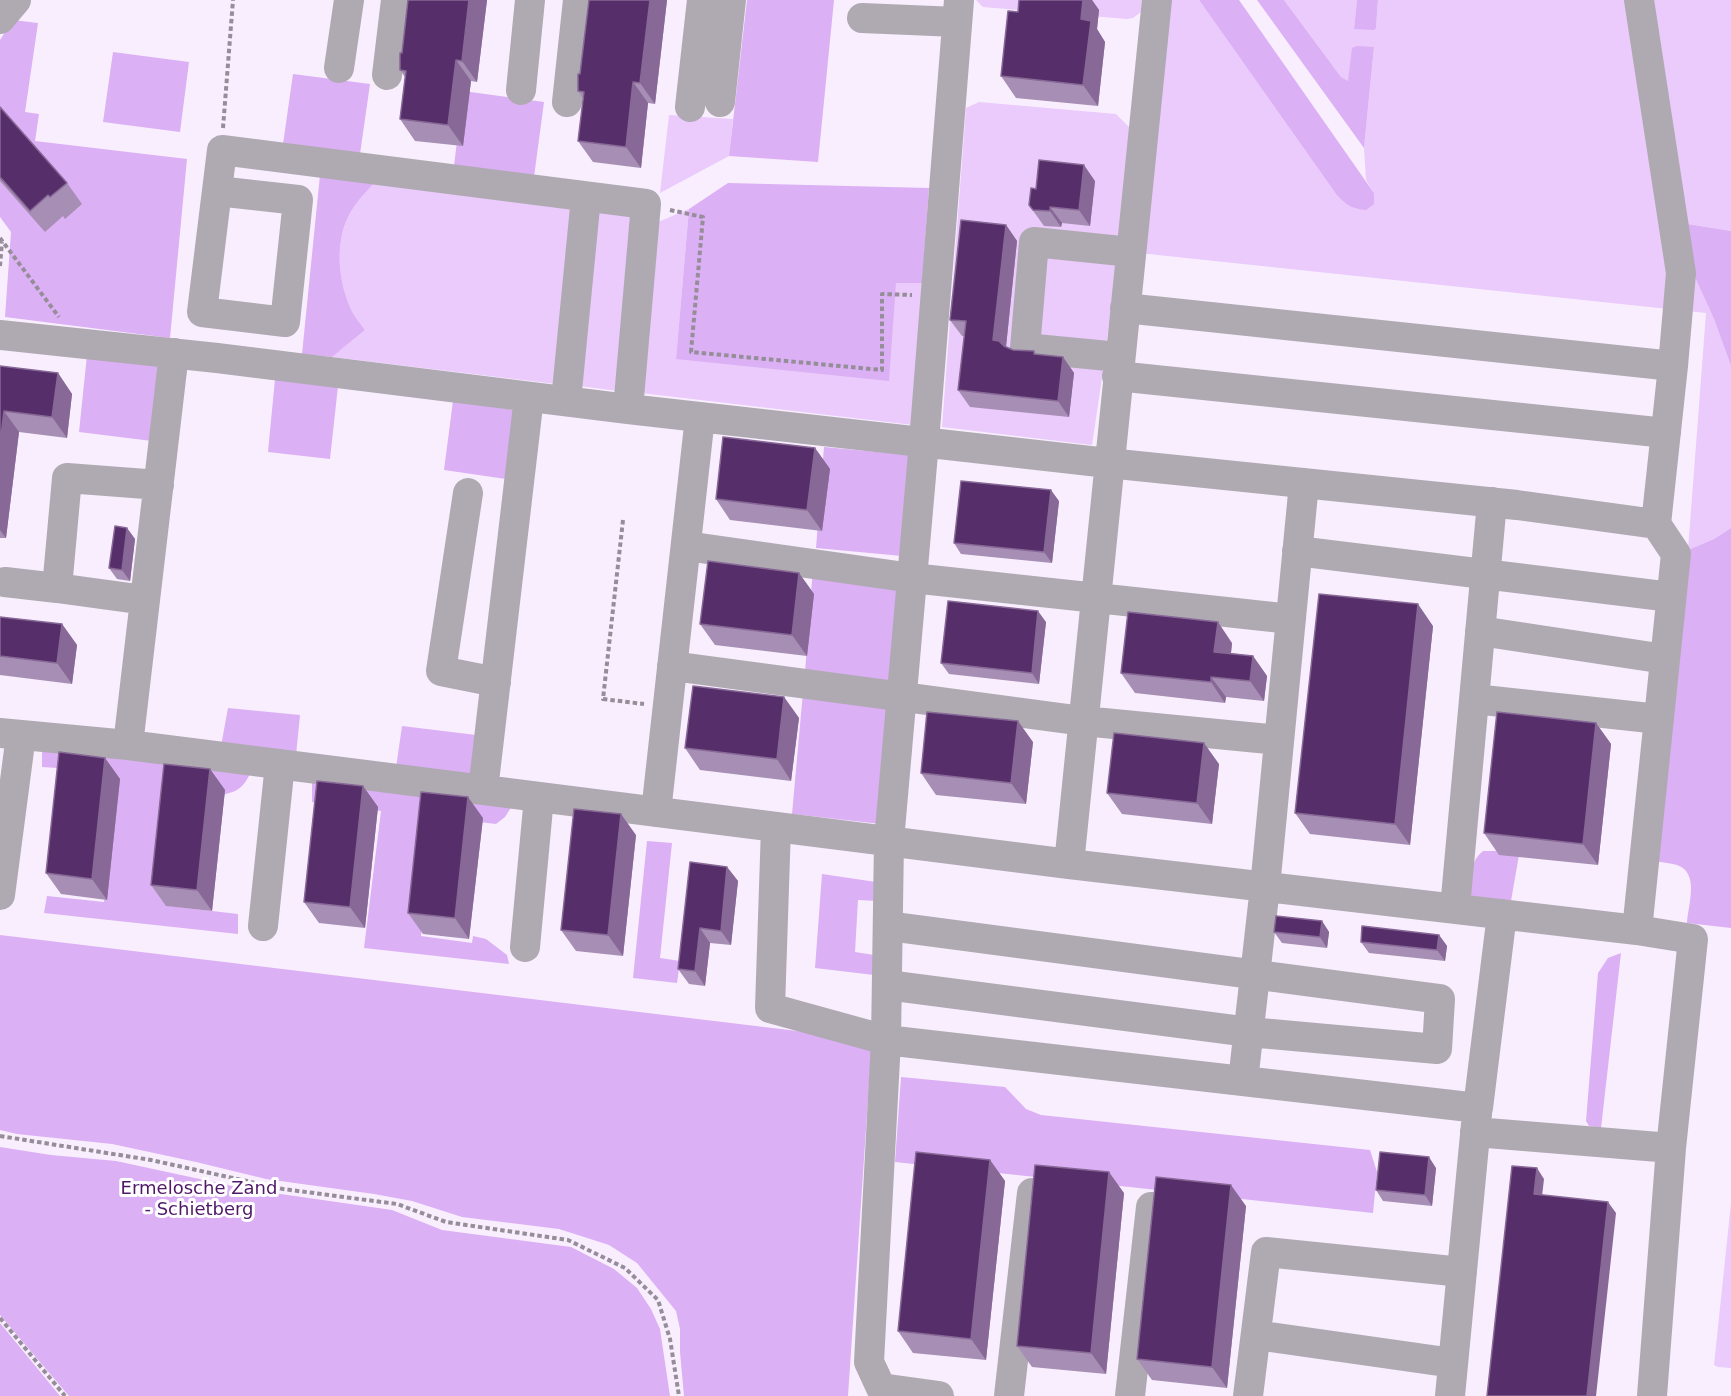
<!DOCTYPE html>
<html>
<head>
<meta charset="utf-8">
<style>
  body { margin:0 }
  canvas { display:block; background:#f8eefe }
</style>
</head>
<body>
<canvas width="1731" height="1396"></canvas>
<script>
const context = document.querySelector('canvas').getContext('2d');
context.lineJoin = 'round';
function fillPath(path, color) { context.fillStyle = color; context.fill(path, 'evenodd'); }
function stroke(path, color, width, dash) { context.strokeStyle = color; context.lineWidth = width; context.lineCap = dash ? 'butt' : 'round'; context.setLineDash(dash || []); context.stroke(path); }
function drawText(font, color, halo, rows, align = 'center') {
  context.font = font + ' "DejaVu Sans",sans-serif'; context.lineWidth = 6; context.setLineDash([]); context.textBaseline = 'middle'; context.strokeStyle = halo; context.fillStyle = color; for (const [text, x, y, turn = 0] of rows) {
    context.save(); context.translate(x, y); context.rotate((+turn || 0) * Math.PI / 180); context.textAlign = isNaN(turn) ? turn : align; if (halo) context.strokeText(text, 0, 0); context.fillText(text, 0, 0); context.restore();
  }
}
const green = new Path2D(`
  M976,0h166l-1,12 -8,6 -6,1 -144,-12z
  M1167,0h32l137,194 38,-1 -8,-13 -2,-32 10,-101 -25,35 -8,-5 -57,-77h73l-3,29 22,-1 2,-28h353v231l-48,-8 4,37 27,59 17,47v162l-17,11 -26,11 18,-237 -567,-60z
  M979,102l137,12 14,14 -10,108 -82,-2 -20,117 80,16 5,4 -11,74 -150,-18 24,-319z
  M669,115l64,4 -4,37 -69,37z
  M376,181l198,26 -18,177 -224,-27 33,-27c-5,-7 -12,-15 -15,-23 -12,-28 -15,-65 -1,-92 7,-13 17,-23 27,-34z
  M689,209l-13,150 220,-76h26l-9,142 -272,-32 17,-171z
  M596,210l41,7 -19,174 -39,-5z
  M1047,254l70,6 -11,86 -68,-5z
  M1731,1203v165l-13,-1 -4,-2z`);
const forest = new Path2D(`
  M747,0h87l-16,162 -89,-6z
  M1199,0h40l135,193v11l-8,6c-14,-1 -21,-6 -30,-16z
  M1257,0h27l57,77 7,4 4,-33 5,-2 17,1 -10,101z
  M1357,0h21l-2,28 -2,2 -20,-1z
  M13,20l25,3 -13,89 14,2 -4,27 152,18 -17,179 -165,-21 6,-85 -11,-15v-177z
  M113,52l76,10 -9,70 -77,-10z
  M293,74l77,10 -10,70 -77,-10z
  M463,91l81,11 -10,75 -80,-11z
  M320,175l56,6c-10,11 -20,21 -27,34 -14,27 -11,64 1,92 3,8 10,16 15,23l-33,27 -30,-3z
  M728,183l201,5 -7,95h-26l-7,98 -213,-22 13,-150z
  M1682,223l49,8v135l-17,-47 -27,-59z
  M87,355l71,9 -6,77 -73,-9z
  M275,379l63,7 -8,73 -62,-7z
  M453,401l61,9 -8,69 -62,-9z
  M824,447l86,8 -8,101 -86,-8z
  M1731,528v400l-44,-5c1,-18 13,-50 -10,-58 -7,-2 -16,-3 -24,-4l35,-311 26,-11z
  M813,567l85,9 -7,105 -86,-9z
  M803,692l88,10 -10,122 -89,-10z
  M228,708l72,7 -4,40 -75,-9z
  M402,726l74,9 -5,42 -75,-9z
  M42,749l208,25c-7,13 -11,17 -25,20l-56,112 69,8v20l-194,-21 3,-17 57,6 14,-118 -60,-8 -1,-8 -15,-1z
  M312,782l200,24 -7,11 -9,7 -60,-7 -15,119 51,7 1,-7 13,3 21,16 2,9 -145,-16 17,-137 -69,-9z
  M647,841l25,2 -12,115 20,3 -3,22 -44,-5z
  M1483,851h13l23,4 -8,46 -41,-5c1,-17 -1,-34 13,-45z
  M822,874l54,8 21,20 -39,-2 -3,52 38,6 -2,19 -76,-9z
  M0,935l872,105 -24,356h-164l-4,-44v-23l-4,-18 -39,-48 -28,-18 -50,-16 -97,-12 -50,-16 -38,-7 -108,-15 -70,-17 -84,-18 -95,-10 -17,-4z
  M1621,953l-20,175 -12,-2 -3,-5 12,-148 10,-15z
  M901,1077l104,10 21,22 15,6 329,35 7,22 -4,41 -478,-51z
  M0,1147l51,8 65,6 130,28 146,21 50,20 129,17 43,22 23,19 14,21 9,20 10,67h-601l-69,-81z
  M0,1323l60,73h-60z`);
const path = new Path2D(`
  M223,128l10,-128
  M670,210l33,7 -12,135 191,18v-76l30,1
  M0,238l59,79
  M0,266l2,-24
  M623,520l-20,179 41,5
  M0,1136l151,24 132,29 114,15 49,18 122,18 57,28 33,32 12,39 9,57
  M0,1318l65,78`);
const minor = new Path2D(`
  M959,0l-35,442 -35,399 -3,199 592,68 24,-194
  M1639,0l42,273 -8,93
  M862,18l95,4
  M0,19l16,-19
  M339,68l10,-68
  M387,75l9,-75
  M521,90l9,-90
  M567,102l11,-102
  M720,102l11,-102
  M690,107l12,-107
  M217,191l81,9 -13,122 -83,-10 20,-162 424,54 -18,205
  M1125,308l548,58 -17,158
  M0,335l217,23 411,51 480,54 409,42 139,19 20,30 -39,376 -568,-66 -941,-119 -128,-12
  M1119,357l-94,-9 9,-106 97,10
  M1117,376l549,57
  M566,401l20,-204
  M468,493l-27,178 55,11
  M686,546l226,32 379,41
  M1297,551l374,46
  M5,582l52,6
  M145,600l-88,-12 10,-110 92,7
  M1480,631l185,28
  M672,666l411,55 196,19
  M1474,699l185,20
  M128,745l46,-392
  M483,790l46,-393
  M656,812l44,-395
  M776,827l-6,181 116,32 -17,322 12,26 58,8
  M1069,864l88,-864
  M0,895l21,-160
  M1455,908l37,-406
  M263,926l17,-162
  M1637,930l56,9 -22,209
  M525,947l14,-150
  M887,985l362,47 188,17 3,-50 -552,-73
  M1243,1081l22,-194 39,-404
  M1475,1132l196,16 -19,248
  M1256,1335l197,28
  M1009,1396l23,-203
  M1130,1396l21,-189
  M1248,1396l18,-144 196,20
  M1450,1396l27,-282`);
const wall = new Path2D(`
  M408,0h79l-10,82 -6,-1 -8,65 -48,-5 -15,-22 5,-42 -5,-7z
  M589,0h78l-12,104 -7,-1 -7,65 -48,-6 -15,-21 5,-42 -5,-8z
  M1019,0h73l7,10 -2,19 8,13 -7,64 -82,-8 -15,-22 17,-64z
  M0,107l67,76 15,21 -17,15 -2,-3 -18,16 -45,-51z
  M1095,181l-5,45 -28,-3 -1,4 -17,-1 -15,-21 7,-16z
  M1006,225l11,16 -11,106 7,3 21,1 2,3 27,3 11,16 -5,44 -99,-10 -12,-17 6,-54h-2l-12,-16z
  M0,366l58,7 14,21 -5,44 -48,-6 -13,106h-6z
  M815,448l15,21 -8,62 -92,-11 -14,-21z
  M1059,501l-7,62 -91,-9 -7,-11z
  M127,528l8,11 -5,42 -13,-2 -8,-11z
  M799,573l15,21 -7,62 -92,-11 -15,-21z
  M0,617l62,7 15,21 -5,39 -72,-9z
  M1046,622l-7,62 -90,-10 -8,-11z
  M1433,626l-23,219 -100,-11 -15,-21z
  M1232,643l-1,10 22,3 14,20 -3,25 -38,-4 -1,6 -90,-10 -14,-20z
  M784,697l15,21 -8,63 -91,-11 -15,-22z
  M1596,723l15,21 -13,121 -99,-10 -15,-22z
  M1033,742l-7,62 -90,-9 -15,-22z
  M105,758l15,21 -13,121 -46,-6 -15,-21z
  M1219,764l-7,60 -90,-10 -15,-21z
  M210,769l15,21 -13,121 -46,-5 -15,-21z
  M363,786l15,21 -13,121 -46,-5 -15,-21z
  M483,818l-14,121 -46,-5 -15,-21z
  M636,835l-13,121 -47,-5 -15,-21z
  M727,867l11,14 -7,64 -21,-2 -5,43 -16,-2 -11,-15z
  M1322,921l7,11 -2,16 -45,-5 -8,-11z
  M1439,935l8,11 -2,15 -76,-8 -8,-11z
  M990,1160l15,21 -19,179 -73,-7 -15,-22z
  M1436,1168l-4,38 -49,-5 -7,-11z
  M1124,1193l-18,181 -74,-7 -15,-21z
  M1246,1206l-19,182 -75,-8 -15,-21z`);
const shadedWall = new Path2D(`
  M469,0h18l-10,82 -15,-21z
  M650,0h17l-12,104 -15,-21z
  M1083,0h9l7,10 -2,19 8,13 -7,64 -15,-21 -2,-66z
  M456,60l15,21 -8,65 -15,-21z
  M633,82l15,21 -7,65 -15,-21z
  M1084,165l11,16 -5,45 -11,-16z
  M1050,207l12,16 -1,4 -11,-16z
  M1006,225l11,16 -12,115 -12,-16z
  M1063,357l11,16 -5,44 -11,-16z
  M58,373l14,21 -5,44 -15,-21z
  M4,411l15,21 -13,106 -6,-8v-86z
  M815,448l15,21 -8,62 -15,-21z
  M1051,490l8,11 -7,62 -8,-11z
  M127,528l8,11 -5,42 -8,-11z
  M799,573l15,21 -7,62 -15,-21z
  M1418,604l15,22 -23,219 -15,-21z
  M1038,611l8,11 -7,62 -7,-11z
  M1218,622l14,21 -3,29 -15,-20z
  M62,624l15,21 -5,39 -15,-21z
  M1253,656l14,20 -3,25 -14,-20z
  M1211,677l15,20 -1,6 -14,-21z
  M784,697l15,21 -8,63 -14,-22z
  M1018,721l15,21 -7,62 -15,-21z
  M1596,723l15,21 -13,121 -15,-21z
  M1204,743l15,21 -7,60 -15,-21z
  M105,758l15,21 -13,121 -15,-21z
  M210,769l15,21 -13,121 -15,-21z
  M363,786l15,21 -13,121 -15,-21z
  M468,797l15,21 -14,121 -14,-21z
  M621,814l15,21 -13,121 -15,-21z
  M727,867l11,14 -7,64 -10,-14z
  M1322,921l7,11 -2,16 -7,-11z
  M700,928l10,15 -5,43 -10,-15z
  M1439,935l8,11 -2,15 -8,-11z
  M1429,1157l7,11 -4,38 -7,-11z
  M990,1160l15,21 -19,179 -15,-21z
  M1537,1168l7,11 -3,26 -7,-11z
  M1109,1172l15,21 -18,181 -15,-21z
  M1231,1185l15,21 -19,182 -15,-21z
  M1608,1202l8,11 -20,183h-9z`);
const building = new Path2D(`
  M408,0h61l-7,61 -6,-1 -8,65 -48,-6 6,-48 -6,-1v-17h2z
  M589,0h61l-10,83 -7,-1 -7,65 -48,-6 6,-49 -6,-1v-17h2z
  M1019,0h64l-2,19 10,2 -8,64 -82,-9 7,-65 10,1z
  M0,107l67,76 -17,14 -2,-2 -18,16 -30,-34z
  M1039,160l45,5 -5,45 -29,-3v4l-17,-1 -4,-5 2,-17 5,1z
  M961,220l45,5 -13,115 6,1 5,5 9,4 21,1v3l29,3 -5,44 -100,-11 8,-69 -16,-1z
  M0,366l58,7 -6,44 -48,-6 -4,33z
  M723,437l92,11 -8,62 -91,-11z
  M961,481l90,9 -7,62 -90,-9z
  M115,526l12,2 -5,42 -13,-2z
  M708,561l91,12 -7,62 -92,-11z
  M1319,594l99,10 -23,220 -100,-11z
  M948,601l90,10 -6,62 -91,-10z
  M1128,612l90,10 -4,30 39,4 -3,25 -39,-4v5l-90,-9z
  M0,617l62,7 -5,39 -57,-7z
  M693,686l91,11 -7,62 -92,-11z
  M927,712l91,9 -7,62 -90,-10z
  M1497,712l99,11 -13,121 -99,-11z
  M1114,733l90,10 -7,60 -90,-10z
  M59,752l46,6 -13,121 -46,-6z
  M164,764l46,5 -13,121 -46,-5z
  M317,781l46,5 -13,121 -46,-5z
  M421,792l47,5 -13,121 -47,-5z
  M574,809l47,5 -13,121 -47,-5z
  M690,862l37,5 -6,64 -21,-3 -5,43 -17,-2z
  M1276,916l46,5 -2,16 -46,-5z
  M1362,926l77,9 -2,15 -76,-8z
  M916,1152l74,8 -19,179 -73,-8z
  M1380,1152l49,5 -4,38 -49,-5z
  M1035,1165l74,7 -18,181 -74,-7z
  M1512,1166l25,2 -3,26 74,8 -21,194h-100z
  M1156,1177l75,8 -19,182 -75,-8z`);
const parkNames = [
  ["Ermelosche Zand",199,1189],
  ["- Schietberg",199,1210]
];
fillPath(green, '#eacbfb');
fillPath(forest, '#dcb0f5');
stroke(path, '#958e99', 4, [4.5, 3]);
stroke(minor, '#afaab2', 30);
fillPath(wall, '#a78eb4');
fillPath(shadedWall, '#876896');
fillPath(building, '#562f6a');
stroke(building, '#876896', 1.5);
drawText('18px', '#4f1868', '#fff', parkNames);
</script>
</body>
</html>
